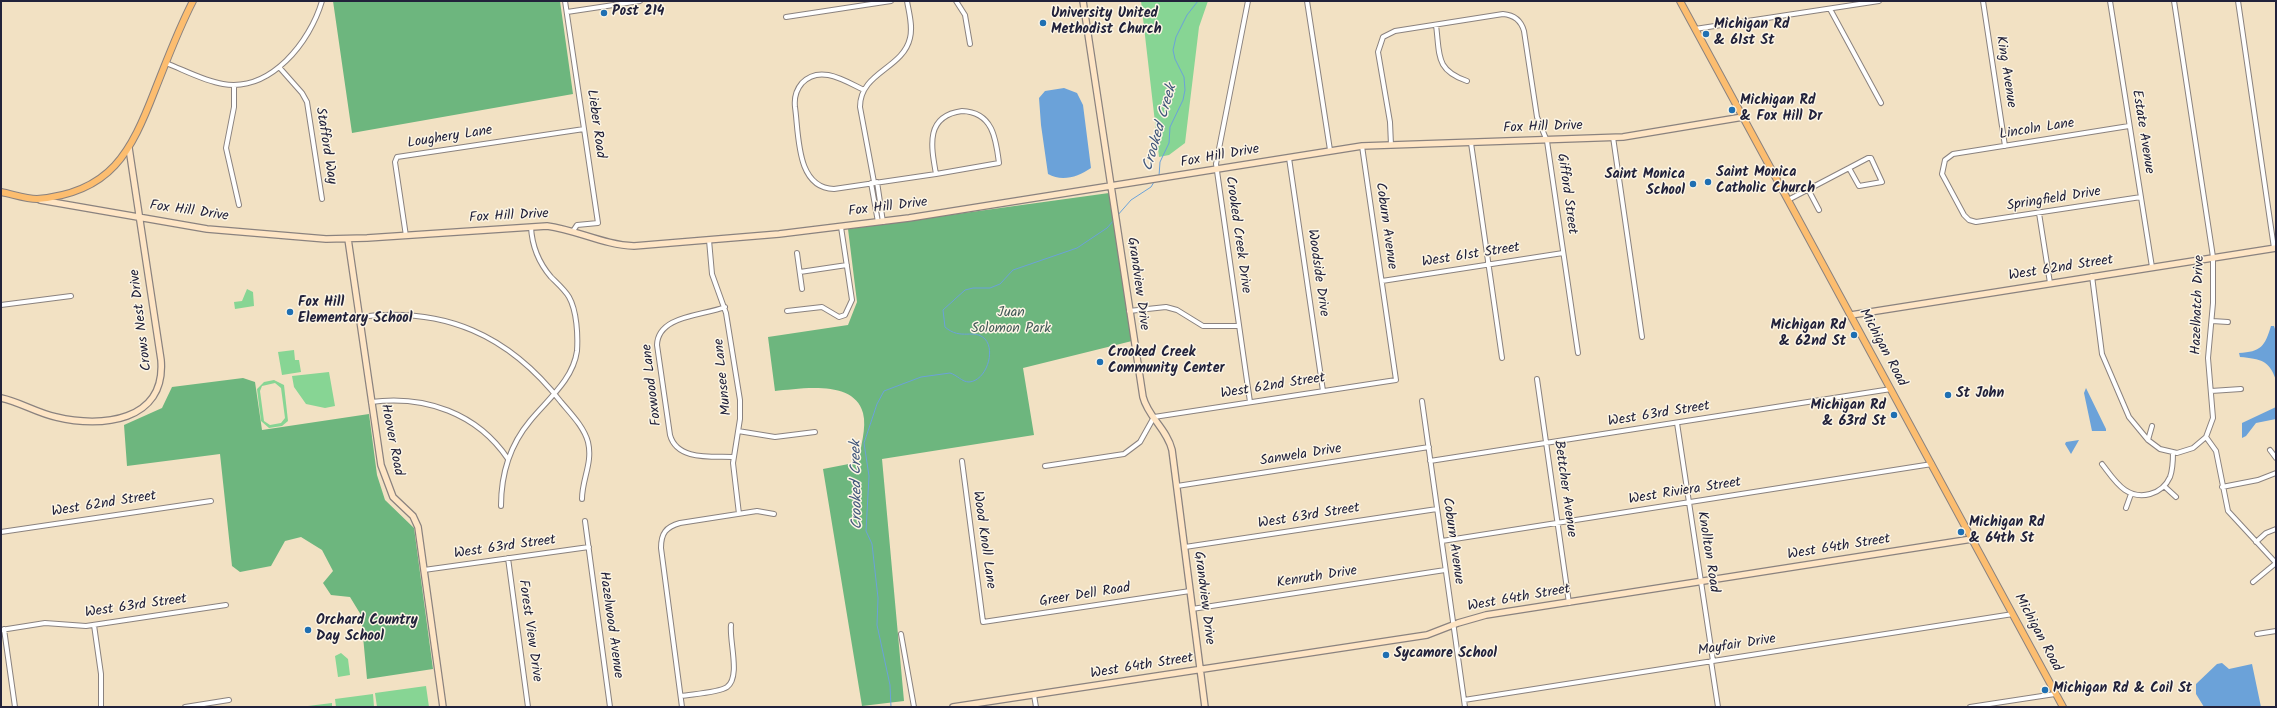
<!DOCTYPE html>
<html>
<head>
<meta charset="utf-8">
<style>
  body { margin:0 }
  #map { position:relative; width:2277px; height:708px; overflow:hidden; background:#f2e1c3; font-family:Kalam,sans-serif }
  canvas { display:block }
  .frame { position:absolute; inset:0; border:2px solid #22223b; pointer-events:none }
</style>
</head>
<body>
<div id="map">
<canvas width="2277" height="708"></canvas>
<div class="frame"></div>
</div>
<script>
const context = document.querySelector('canvas').getContext('2d');
context.lineJoin = 'round';
function fillPath(path, color) { context.fillStyle = color; context.fill(path, 'evenodd'); }
function stroke(path, color, width, dash) { context.strokeStyle = color; context.lineWidth = width; context.lineCap = dash ? 'butt' : 'round'; context.setLineDash(dash || []); context.stroke(path); }
function drawText(font, color, halo, rows, align = 'center') {
  context.font = font + ' Kalam,sans-serif'; context.lineWidth = 3; context.setLineDash([]); context.textBaseline = 'middle'; context.strokeStyle = halo; context.fillStyle = color; for (const [text, x, y, turn = 0] of rows) {
    context.save(); context.translate(x, y); context.rotate((+turn || 0) * Math.PI / 180); context.textAlign = isNaN(turn) ? turn : align; if (halo) context.strokeText(text, 0, 0); context.fillText(text, 0, 0); context.restore();
  }
}
const green = new Path2D(`
  M1141,1h67l-9,26 -14,116 -16,12 -10,2z
  M247,289l6,3 1,14 -19,3 -1,-7 8,-1z
  M294,350l1,10h4l2,12 -19,3 -4,-23z
  M329,372l6,34 -10,2 -19,-4 -12,-17 -2,-11z
  M274,380l10,5 4,36 -6,5 -13,2 -8,-7 -4,-32 7,-7zM275,383l6,5 4,30 -4,5 -11,2 -6,-4 -4,-30 2,-5z
  M341,653l7,6 2,16 -12,2 -3,-21z
  M426,686l3,21h-52l-2,-14z
  M373,694l1,13h-38l-1,-8z
  M332,703v4h-32z`);
const forest = new Path2D(`
  M333,1h227l13,93 -221,39z
  M1109,193l23,148 -109,27 11,67 -152,24 22,242 -42,5 -39,-237 36,-7c1,-15 8,-34 4,-49 -9,-34 -63,-24 -88,-22l-7,-54 80,-12 9,-23 -9,-73z
  M243,378l12,4 7,48 107,-16 8,61 8,25 29,28 19,141 -66,10 -6,-64 -11,-18 -19,-2 -8,-12 10,-12 -11,-21 -21,-13 -16,4 -14,25 -31,6 -8,-6 -12,-112 -93,12 -3,-41 38,-17 10,-21z`);
const water = new Path2D(`
  M1064,88l13,5 6,12 8,63c-13,9 -29,14 -43,6l-7,-49 -2,-27 6,-7z
  M2271,326h3l2,6v48c-7,-20 -15,-21 -36,-23l-1,-4c22,-1 26,-7 32,-27z
  M2086,388l20,41v2h-14l-8,-38z
  M2276,407v12l-20,4 -10,13 -4,2v-15z
  M2079,440l-8,14 -6,-10 1,-2z
  M2222,663l7,6 23,-5 9,43h-57l-8,-13v-10l21,-20z`);
const stream = new Path2D(`
  M1159,176l1,-14 9,-19 1,-16 13,-27 2,-10 -1,-13 -9,-18 -2,-9 3,-13 11,-22 11,-14
  M1117,216l14,-16 20,-13 3,-5
  M891,707l-1,-22 -13,-60 1,-27 -6,-54 -6,-13 3,-55 -5,-33 13,-39 7,-13 37,-14 29,-4c7,2 12,9 19,9 17,-1 27,-31 16,-43 -11,-11 -24,2 -40,-12l-2,-17 22,-20 8,-2h17l10,-4 13,-14 64,-22 30,-20 7,-8`);
const street = new Path2D(`
  M565,1l33,222 -21,2 -4,6
  M956,1l9,14 5,29
  M1248,1l-32,163 34,238
  M1307,1l23,149
  M1983,1l22,145
  M2110,1l42,266
  M2238,1l36,247
  M1830,9l51,94
  M567,12l73,-11
  M786,17l105,-16
  M1436,25c4,30 -1,45 31,56
  M1695,29l184,-28
  M166,63c18,7 38,18 57,21 48,8 87,-42 99,-83
  M279,67l23,26 5,9 15,97
  M234,85v22l-8,41 13,57
  M864,90c-19,-9 -44,-26 -62,-7 -6,7 -8,15 -7,24 4,28 1,81 39,82l102,-15
  M962,111c31,1 34,28 37,52l-63,11c-5,-28 -11,-58 26,-63z
  M2129,126l-176,28 -8,6 -3,14 22,41 5,5 7,2 165,-25
  M1613,137l29,200
  M1471,143l31,215
  M1391,145l-1,-23 -12,-70 5,-15 12,-6 108,-17c11,1 18,6 21,17l13,86 10,24 31,212
  M1289,158l34,233
  M1868,158h3l11,24 -23,4 -10,-18z
  M874,182l-14,-75c0,-35 43,-38 50,-69 3,-12 -1,-25 -3,-37
  M877,182l6,40
  M871,183l7,39
  M1808,189l11,21
  M1788,200l61,-32
  M2039,213l11,70
  M406,236l-11,-74 2,-5 187,-28
  M709,240l3,34 14,39 14,87v19l-7,44 6,51
  M797,253l5,36
  M800,272l47,-7
  M2092,276l10,78 27,63 19,23 12,9 17,4 16,-5 13,-11 7,-19 -5,-60 5,-55v-46l-39,-256
  M1382,281l181,-28
  M1,305l70,-9
  M725,307c-22,9 -67,8 -68,38l13,90c7,26 42,21 63,22
  M787,311l35,-4 17,10 6,-2 7,-15 -11,-73
  M1129,311l37,-4 11,3 26,16h36
  M359,317c85,-11 150,18 202,85 10,12 23,25 27,40 5,21 -6,37 -6,57
  M2212,321l16,1
  M1537,379l32,224
  M2211,391l30,-2
  M1422,401l43,306
  M371,402c54,-7 106,11 137,57
  M1677,423l36,238
  M738,431l37,6 40,-5
  M2206,437l10,14 12,60 48,52
  M2148,440l4,-14
  M2270,450l6,8
  M962,461l21,161 207,-31
  M1430,461l461,-72
  M2102,464c7,9 14,20 23,26 15,10 37,5 45,-13 3,-8 3,-16 3,-25
  M1045,466l79,-12 16,-12 14,-25 242,-37 -34,-234
  M1177,486l252,-39
  M2164,486l12,11
  M2222,487l36,-7 18,-7
  M501,506c0,-31 9,-61 29,-85 17,-21 43,-41 47,-70 1,-15 0,-40 -8,-54 -4,-7 -12,-14 -18,-20 -12,-14 -19,-31 -20,-50
  M2126,508l5,-14
  M585,521l25,186
  M1,532l210,-31
  M1442,541l490,-77
  M2256,542l10,-9 10,-4
  M1185,547l252,-38
  M508,558l20,149
  M424,570l165,-23
  M2253,582l23,-19
  M1192,609l253,-39
  M94,625l7,49v33
  M4,629l11,78
  M1,630l44,-7 41,3 140,-21
  M901,634l13,73
  M2257,634l19,-3
  M1711,661l7,46
  M1034,695l2,12
  M681,696c11,-2 37,-3 46,-9 14,-10 2,-46 4,-62
  M1464,700l549,-86
  M185,707l44,-7
  M682,707l-21,-159c0,-15 5,-21 19,-25l77,-12 17,3
  M1970,707l85,-13`);
const secondary = new Path2D(`
  M1083,1l60,396c5,20 24,32 29,53l33,257
  M40,200l167,29 119,10 41,-1 180,-12c30,4 57,19 87,20l145,-12 130,-16 453,-72 261,-9 120,-20
  M348,239l33,226 12,32 20,19 5,11 25,180
  M1851,315l425,-67
  M1,398c19,4 36,15 55,19 45,11 110,5 105,-57l-32,-212
  M953,707l474,-72 31,-12 28,-8 486,-76`);
const primary = new Path2D(`
  M1680,1l383,706
  M1,192c11,2 25,7 36,7 74,-6 94,-47 118,-109 12,-30 23,-60 38,-89`);
const markers = [
  [604,13,4,"#1f6fb2"],
  [1043,23,4,"#1f6fb2"],
  [1706,34,4,"#1f6fb2"],
  [1732,110,4,"#1f6fb2"],
  [1708,182,4,"#1f6fb2"],
  [1693,184,4,"#1f6fb2"],
  [290,312,4,"#1f6fb2"],
  [1854,335,4,"#1f6fb2"],
  [1100,362,4,"#1f6fb2"],
  [1948,395,4,"#1f6fb2"],
  [1894,415,4,"#1f6fb2"],
  [1961,532,4,"#1f6fb2"],
  [308,630,4,"#1f6fb2"],
  [1386,655,4,"#1f6fb2"],
  [2045,690,4,"#1f6fb2"]
];
const poiNames = [
  ["Post 214",612,13],
  ["University United",1051,15],
  ["Methodist Church",1051,31],
  ["Michigan Rd",1714,26],
  ["& 61st St",1714,42],
  ["Michigan Rd",1740,102],
  ["& Fox Hill Dr",1740,118],
  ["Saint Monica",1716,174],
  ["Catholic Church",1716,190],
  ["Saint Monica",1685,176,"right"],
  ["School",1685,192,"right"],
  ["Fox Hill",298,304],
  ["Elementary School",298,320],
  ["Michigan Rd",1846,327,"right"],
  ["& 62nd St",1846,343,"right"],
  ["Crooked Creek",1108,354],
  ["Community Center",1108,370],
  ["St John",1956,395],
  ["Michigan Rd",1886,407,"right"],
  ["& 63rd St",1886,423,"right"],
  ["Michigan Rd",1969,524],
  ["& 64th St",1969,540],
  ["Orchard Country",316,622],
  ["Day School",316,638],
  ["Sycamore School",1394,655],
  ["Michigan Rd & Coil St",2053,690]
];
const streetNames = [
  ["King Avenue",2005,72,81],
  ["Lieber Road",595,124,82],
  ["Fox Hill Drive",1543,128,-2],
  ["Lincoln Lane",2037,130,-9],
  ["Estate Avenue",2142,132,81],
  ["Loughery Lane",450,138,-9],
  ["Stafford Way",325,146,81],
  ["Fox Hill Drive",1220,157,-10],
  ["Gifford Street",1566,194,82],
  ["Springfield Drive",2054,200,-9],
  ["Fox Hill Drive",888,208,-7],
  ["Fox Hill Drive",189,212,8],
  ["Fox Hill Drive",509,217,-3],
  ["Coburn Avenue",1385,226,82],
  ["Crooked Creek Drive",1237,235,82],
  ["West 61st Street",1471,256,-9],
  ["West 62nd Street",2061,269,-9],
  ["Woodside Drive",1317,273,82],
  ["Grandview Drive",1137,284,82],
  ["Hazelhatch Drive",2199,305,-88],
  ["Crows Nest Drive",142,320,-97],
  ["Michigan Road",1882,348,62],
  ["Munsee Lane",724,377,-96],
  ["Foxwood Lane",653,385,-97],
  ["West 62nd Street",1273,387,-9],
  ["West 63rd Street",1659,415,-9],
  ["Hoover Road",391,440,79],
  ["Sanwela Drive",1301,456,-9],
  ["Bettcher Avenue",1564,489,82],
  ["West Riviera Street",1685,492,-9],
  ["West 62nd Street",104,505,-9],
  ["West 63rd Street",1309,517,-9],
  ["Wood Knoll Lane",983,540,82],
  ["Coburn Avenue",1452,541,82],
  ["West 63rd Street",505,548,-8],
  ["West 64th Street",1839,548,-9],
  ["Knollton Road",1707,552,81],
  ["Kenruth Drive",1317,578,-9],
  ["Greer Dell Road",1085,596,-9],
  ["Grandview Drive",1203,598,83],
  ["West 64th Street",1519,599,-10],
  ["West 63rd Street",136,607,-8],
  ["Hazelwood Avenue",610,625,82],
  ["Forest View Drive",529,631,82],
  ["Michigan Road",2037,633,62],
  ["Mayfair Drive",1737,646,-9],
  ["West 64th Street",1142,667,-9]
];
const parkNames = [
  ["Juan",1011,314],
  ["Solomon Park",1011,330]
];
const waterNames = [
  ["Crooked Creek",1161,128,-74],
  ["Crooked Creek",858,485,-91]
];
fillPath(green, '#87d594');
fillPath(forest, '#6db67e');
fillPath(water, '#6ba2d9');
stroke(stream, '#6ba2d9', 1);
stroke(street, '#8a827f', 6);
stroke(secondary, '#8a827f', 8);
stroke(primary, '#8a827f', 8);
stroke(street, '#fff', 4);
stroke(secondary, '#fee5c5', 5.5);
stroke(primary, '#fcbd6f', 6);
for (const [x, y, r, color] of markers) { const dot = new Path2D(); dot.arc(x, y, r, 0, 2 * Math.PI); context.fillStyle = color; context.fill(dot); stroke(dot, '#fcf5e5', 1.5); }
drawText('bold 14px', '#22223b', '#fcf5e5', poiNames, 'left');
drawText('14px', '#22223b', '#fcf5e5', streetNames);
drawText('14px', '#405856', '#fcf5e5', parkNames);
drawText('italic 15px', '#3f557a', '#fcf5e5', waterNames);
</script>
</body>
</html>
